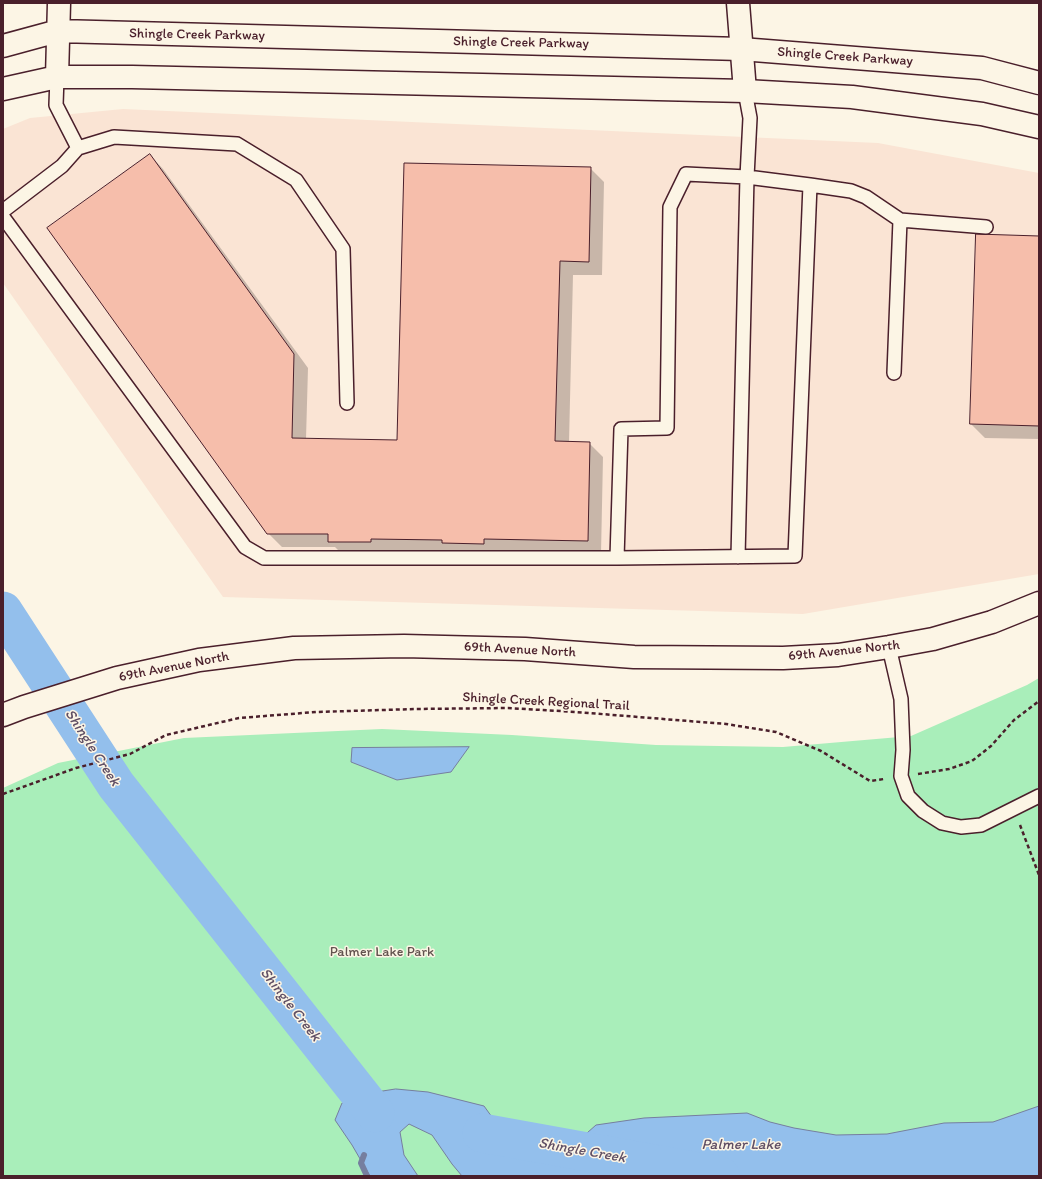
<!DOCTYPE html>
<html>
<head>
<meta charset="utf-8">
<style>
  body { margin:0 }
  #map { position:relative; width:1042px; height:1179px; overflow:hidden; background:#fcf5e5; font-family:Itim,sans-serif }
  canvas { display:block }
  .frame { position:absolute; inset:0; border:4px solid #4a1f2b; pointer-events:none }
</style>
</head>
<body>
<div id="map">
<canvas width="1042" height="1179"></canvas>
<div class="frame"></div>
</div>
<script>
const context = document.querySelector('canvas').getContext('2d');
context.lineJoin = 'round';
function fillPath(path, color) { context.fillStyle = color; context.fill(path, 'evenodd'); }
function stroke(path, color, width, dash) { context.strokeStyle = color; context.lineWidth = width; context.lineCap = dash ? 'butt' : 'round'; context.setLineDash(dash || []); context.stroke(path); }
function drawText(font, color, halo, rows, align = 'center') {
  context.font = font + ' Itim,sans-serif'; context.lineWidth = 3; context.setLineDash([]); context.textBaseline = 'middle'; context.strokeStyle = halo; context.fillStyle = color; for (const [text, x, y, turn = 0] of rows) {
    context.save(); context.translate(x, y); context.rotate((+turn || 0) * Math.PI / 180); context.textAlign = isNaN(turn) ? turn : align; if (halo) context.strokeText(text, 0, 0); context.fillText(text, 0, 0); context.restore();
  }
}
const built = new Path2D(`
  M123,109l755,34 161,30v401l-236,40 -580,-17 -220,-314v-154l27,-11z`);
const green = new Path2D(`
  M1039,678v498h-1036v-388l55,-25 126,-25 198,-9 130,6 144,10 127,2 128,-11 116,-51z`);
const water = new Path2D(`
  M469,747l-18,25 -54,8 -46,-18 1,-14z
  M396,1089l32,3 56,14 13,18 15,15 23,10 18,3 26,-12 17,-15 48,-7 103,-5 23,9 24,6 42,7 51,-1 57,-11 49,-1 46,-16v70h-577l-10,-12 -20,-29 -23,-11 -9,8 4,23 14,21h-48l-18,-31 -17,-25 7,-17 16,-8z`);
const shadow = new Path2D(`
  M150,155l13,14 145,199 -2,71 92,2 192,-273 14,14 -2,93h-29l-4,167 20,1 14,14 -2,97 -258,1 -8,-8h-53l-14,-14z
  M1039,237v202l-54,-1 -14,-14z`);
const stream = new Path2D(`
  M364,1155l-3,8 6,13`);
const river = new Path2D(`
  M3,611l113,174 259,328
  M482,1133l238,43`);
const building = new Path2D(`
  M150,154l144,200 -2,84 105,2 7,-277 187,4 -2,95 -29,-1 -5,180 35,1 -2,99 -104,-2v5l-42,-1v-3l-71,-1v3h-43v-8h-61l-220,-306z
  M976,234l63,2v190l-69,-2z`);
const path = new Path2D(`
  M918,774l31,-5 23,-8 19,-15 23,-26 25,-19
  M3,794l73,-26 54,-14 36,-19 73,-17 77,-6 100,-3 92,-1 68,4 150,12 50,8 45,19 49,30 14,-2
  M1020,825l19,50`);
const lane = new Path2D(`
  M78,148l36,-11 123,7 59,36 47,69 4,154
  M810,185l41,6 15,6 34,23 -6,153
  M3,211l59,-45 16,-18 -22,-43 1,-28
  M3,217l242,330 19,11h353
  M900,220l86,7
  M738,557l9,-380 63,8 -15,371 -178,2 4,-129 46,-1 3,-221 16,-33 61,3 3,-59 -5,-27
  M889,647l12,52 2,51 -2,26 7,20 15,15 19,12 19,4 20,-2 58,-29`);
const street = new Path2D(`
  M738,3l7,88`);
const secondary = new Path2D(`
  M3,46l55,-15 683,18 241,19 57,15
  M57,77l2,-74
  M3,89l54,-12h75l613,14 107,6 130,17 57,13
  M3,715l21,-8 93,-29 82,-18 95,-12 110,-2 121,3 109,8 149,1 55,-3 51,-8 44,-8 59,-17 47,-19`);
const streetNames = [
  ["Shingle Creek Parkway",197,35,1],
  ["Shingle Creek Parkway",521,43,1],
  ["Shingle Creek Parkway",845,57,4],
  ["69th Avenue North",520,650,3],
  ["69th Avenue North",844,651,-6],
  ["69th Avenue North",174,667,-11],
  ["Shingle Creek Regional Trail",546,702,3]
];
const parkNames = [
  ["Palmer Lake Park",382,952]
];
const waterNames = [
  ["Shingle Creek",92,748,57],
  ["Shingle Creek",290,1005,52],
  ["Palmer Lake",741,1145],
  ["Shingle Creek",582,1151,10]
];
fillPath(built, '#fae4d4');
fillPath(green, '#a9eeba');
fillPath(water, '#93bfec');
stroke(water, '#767f9f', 1);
fillPath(shadow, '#0003');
stroke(stream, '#767f9f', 6);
stroke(river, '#93bfec', 39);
fillPath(building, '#f6beab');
stroke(building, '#4a1f2b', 1);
stroke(lane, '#4a1f2b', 16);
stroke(street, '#4a1f2b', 25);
stroke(secondary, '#4a1f2b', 25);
stroke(path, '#4a1f2b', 2.5, [4, 3]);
stroke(lane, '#fcf5e5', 13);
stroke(street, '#fcf5e5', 22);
stroke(secondary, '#fcf5e5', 22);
drawText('14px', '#4a1f2b', '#fcf5e5', streetNames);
drawText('14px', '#62534f', '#fcf5e5', parkNames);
drawText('italic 15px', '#604f65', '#fcf5e5', waterNames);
</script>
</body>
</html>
